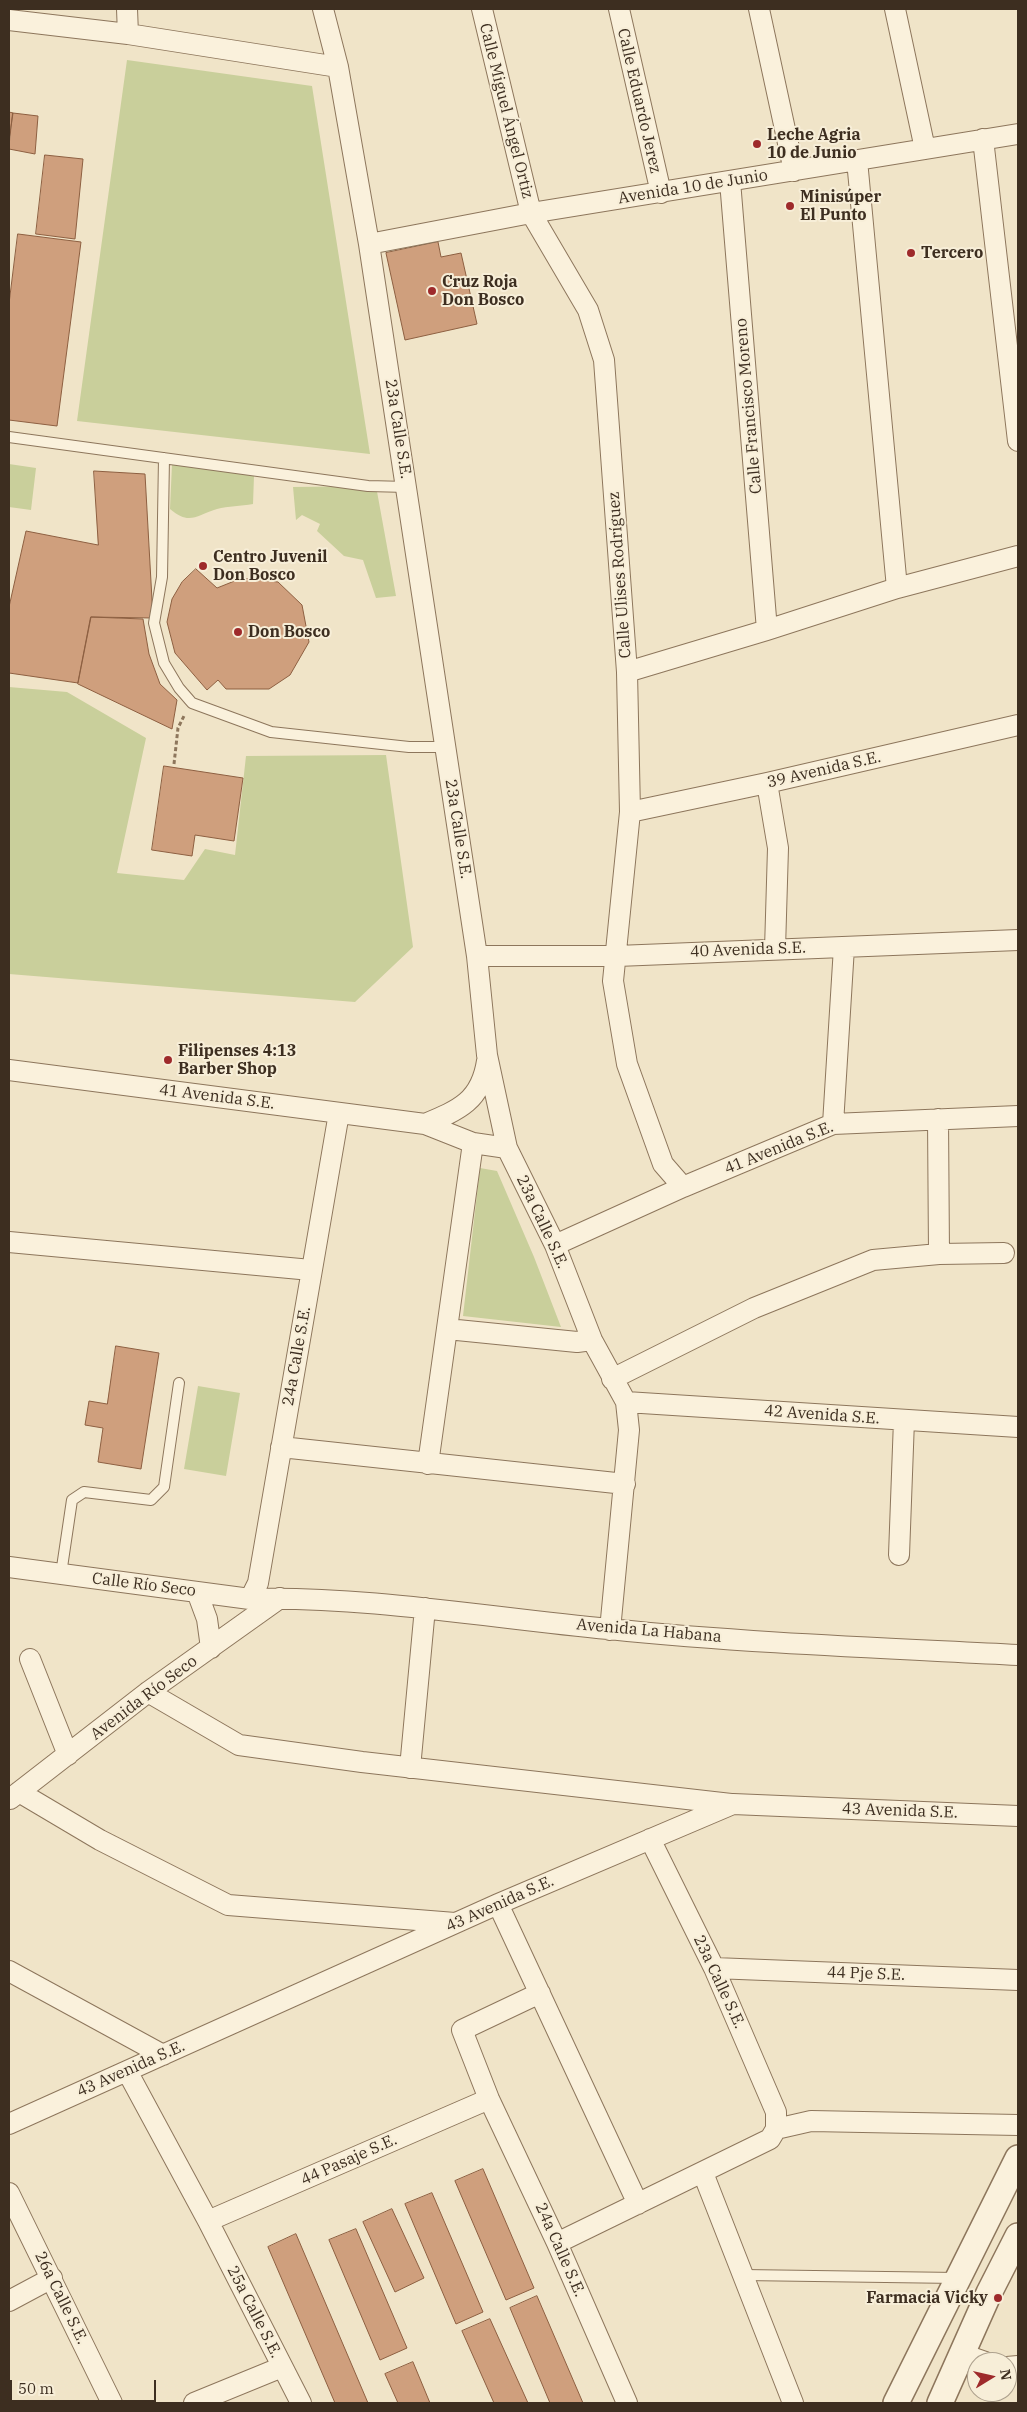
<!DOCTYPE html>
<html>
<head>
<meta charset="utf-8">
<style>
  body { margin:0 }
  #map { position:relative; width:1027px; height:2412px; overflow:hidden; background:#f0e4c8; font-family:"IBM Plex Serif",serif }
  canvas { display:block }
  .frame { position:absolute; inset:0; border:10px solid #3d2e20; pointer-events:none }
  .north { position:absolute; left:967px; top:2352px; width:50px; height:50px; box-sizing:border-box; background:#f7eed8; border:1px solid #ada18e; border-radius:50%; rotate:81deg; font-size:14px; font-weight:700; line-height:20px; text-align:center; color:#3d2e20 }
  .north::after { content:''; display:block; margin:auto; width:18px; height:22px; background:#9e2a2b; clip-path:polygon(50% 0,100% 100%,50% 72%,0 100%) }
  .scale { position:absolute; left:10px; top:2380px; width:146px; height:22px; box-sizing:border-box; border:2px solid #3d2e20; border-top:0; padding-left:6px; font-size:15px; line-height:18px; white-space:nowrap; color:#3d2e20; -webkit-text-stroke:4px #f7eed8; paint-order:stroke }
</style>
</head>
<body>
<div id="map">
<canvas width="1027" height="2412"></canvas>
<div class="frame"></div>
<div class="north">N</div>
<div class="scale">50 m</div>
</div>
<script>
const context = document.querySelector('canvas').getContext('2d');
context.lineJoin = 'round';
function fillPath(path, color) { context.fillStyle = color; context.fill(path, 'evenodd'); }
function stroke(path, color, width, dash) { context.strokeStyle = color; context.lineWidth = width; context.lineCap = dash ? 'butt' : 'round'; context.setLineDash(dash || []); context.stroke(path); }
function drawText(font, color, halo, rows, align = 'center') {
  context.font = font + ' "IBM Plex Serif",serif'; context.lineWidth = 4; context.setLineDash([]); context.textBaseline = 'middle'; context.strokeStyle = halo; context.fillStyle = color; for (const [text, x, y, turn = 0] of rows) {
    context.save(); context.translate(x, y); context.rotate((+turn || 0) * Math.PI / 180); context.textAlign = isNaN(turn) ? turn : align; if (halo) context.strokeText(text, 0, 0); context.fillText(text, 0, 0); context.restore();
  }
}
const green = new Path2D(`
  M127,60l185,26 58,368 -293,-33z
  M9,464l27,4 -5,42 -22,-3z
  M172,464l82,12 -1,28c-12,2 -25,2 -36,5 -21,6 -27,17 -47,0z
  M376,486l20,110 -20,2 -13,-38 -19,-4 -27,-25 3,-7 -18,-9 -6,5 -3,-33z
  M9,687l58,5 79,46 -29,135 67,7 21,-31 30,6 11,-99 140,-1 27,192 -58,55 -346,-28z
  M480,1168l17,3 37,86 27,70 -98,-11z
  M198,1386l42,7 -14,83 -42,-7z`);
const building = new Path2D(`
  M9,112l4,1 -4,27z
  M13,113l25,3 -3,38 -26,-5z
  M45,155l38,4 -8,80 -39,-5z
  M18,234l63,8 -24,184 -48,-6v-116z
  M438,242l3,15 20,-4 16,71 -72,16 -19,-87z
  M94,471l51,3 8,144 -62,-1 -13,66 -69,-10v-66l17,-76 72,14z
  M196,569l21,19 25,-10 36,4 24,23 7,37 -19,33 -21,14h-43l-8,-9 -11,10 -32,-37 -8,-31 5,-23 10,-17z
  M91,617l52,2 6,35 11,30 17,16 -5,29 -94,-45z
  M164,766l79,12 -9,63 -39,-6 -3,21 -40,-6z
  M116,1346l43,7 -18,116 -43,-7 5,-34 -18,-3 4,-24 18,3z
  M483,2169l51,119 -28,12 -51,-119z
  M432,2193l51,119 -27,12 -51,-120z
  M392,2209l32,69 -29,14 -32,-70z
  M356,2229l51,119 -27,12 -51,-120z
  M296,2234l72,169h-33l-67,-156z
  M537,2296l46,107h-33l-40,-95z
  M490,2319l38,84h-34l-32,-72z
  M413,2362l17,41h-32l-13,-29z`);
const path = new Path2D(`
  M174,764l4,-36 7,-14`);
const service = new Path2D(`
  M9,437l359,49 39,1
  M164,458l-2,119 -8,46 10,40 15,25 13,15 79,29 138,15h37
  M61,1574l11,-74 12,-8 67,8 13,-13 15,-104
  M743,2275l214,3`);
const minor = new Path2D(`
  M127,9l1,25
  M323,9l15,58 31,177 108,712 10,99 20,93 48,97 37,95 34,62 3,28 -19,200
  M482,9l49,204 57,97 16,50 23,312 3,140 -17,169 14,83 36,100 20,23
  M619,9l42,184
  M759,9l35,162
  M895,9l30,140
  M9,20l119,14 210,33
  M983,139l35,302
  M857,160l40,428
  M730,181l37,449
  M369,244l162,-31 487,-79
  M627,672l140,-42 130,-42 121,-32
  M767,783l11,65 -3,101
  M630,812l137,-29 251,-58
  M477,956h140l401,-16
  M9,1070l416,54 48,19 34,5
  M938,1119l1,135
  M425,1124c34,-14 56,-23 62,-63
  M833,1124l11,-177
  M9,1242l302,28
  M555,1245l128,-58 150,-63 185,-8
  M447,1329l130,13 15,-2
  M612,1379l142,-71 119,-48 66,-6 65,-1
  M626,1402l392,25
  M281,1447l344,37
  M428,1464l45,-321
  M899,1555l5,-135
  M9,1567l241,32c120,-3 240,19 359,30 136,14 273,19 409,26
  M197,1592l10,27 4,29
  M250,1599l8,-16 81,-470
  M30,1659l38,96
  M148,1692l91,53 123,17 369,42
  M410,1768l15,-160
  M19,1792l81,48 128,65 227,18
  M10,1799l138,-107 132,-94
  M650,1839l64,129 62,144v17
  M498,1904l140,300
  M714,1968l304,12
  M9,1971l154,84
  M540,1993l-78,37 27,69 68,144 70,160
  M127,2071l81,150 93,182
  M9,2124l489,-220 235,-100 285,12
  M703,2173l90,230
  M9,2193l103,210
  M208,2221l281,-122
  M557,2243l213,-104 6,-10 35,-8 207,4
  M9,2301l43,-23
  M962,2354l23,8
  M1007,2367l11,-1
  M194,2403l88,-36`);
const tertiary = new Path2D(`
  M896,2403l122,-245
  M940,2403l49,-110 29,-57`);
const markers = [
  [757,144,5,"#9e2a2b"],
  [790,206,5,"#9e2a2b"],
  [911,253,5,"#9e2a2b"],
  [432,291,5,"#9e2a2b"],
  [203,566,5,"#9e2a2b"],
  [238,632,5,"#9e2a2b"],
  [168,1060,5,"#9e2a2b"],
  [998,2298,5,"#9e2a2b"]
];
const streetNames = [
  ["Calle Eduardo Jerez",639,101,77],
  ["Calle Miguel Ángel Ortiz",506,111,76],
  ["Avenida 10 de Junio",693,187,-9],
  ["Calle Francisco Moreno",749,406,-95],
  ["23a Calle S.E.",398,429,81],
  ["Calle Ulises Rodríguez",620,575,-94],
  ["39 Avenida S.E.",824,770,-13],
  ["23a Calle S.E.",458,829,81],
  ["40 Avenida S.E.",748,950,-2],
  ["41 Avenida S.E.",217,1097,7],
  ["41 Avenida S.E.",779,1148,-22],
  ["23a Calle S.E.",542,1222,65],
  ["24a Calle S.E.",297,1356,-80],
  ["42 Avenida S.E.",822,1415,4],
  ["Calle Río Seco",144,1585,7],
  ["Avenida La Habana",649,1631,5],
  ["Avenida Río Seco",144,1698,-37],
  ["43 Avenida S.E.",900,1811,2],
  ["43 Avenida S.E.",500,1904,-24],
  ["44 Pje S.E.",866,1974,2],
  ["23a Calle S.E.",719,1982,65],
  ["43 Avenida S.E.",131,2069,-24],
  ["44 Pasaje S.E.",349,2160,-24],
  ["24a Calle S.E.",560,2250,66],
  ["26a Calle S.E.",61,2298,64],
  ["25a Calle S.E.",254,2312,63]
];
const poiNames = [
  ["Leche Agria",767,135],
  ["10 de Junio",767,153],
  ["Minisúper",800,197],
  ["El Punto",800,215],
  ["Tercero",921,253],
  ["Cruz Roja",442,282],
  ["Don Bosco",442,300],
  ["Centro Juvenil",213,557],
  ["Don Bosco",213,575],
  ["Don Bosco",248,632],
  ["Filipenses 4:13",178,1051],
  ["Barber Shop",178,1069],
  ["Farmacia Vicky",988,2298,"right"]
];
fillPath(green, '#c9cf9b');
fillPath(building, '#cf9f7d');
stroke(building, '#8d5f41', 1);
stroke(service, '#8d765c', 12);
stroke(minor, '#8d765c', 22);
stroke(tertiary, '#8d765c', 28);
stroke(path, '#8d765c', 3, [4, 2.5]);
stroke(service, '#faf1dc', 10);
stroke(minor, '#faf1dc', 20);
stroke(tertiary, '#faf1dc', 25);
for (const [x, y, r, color] of markers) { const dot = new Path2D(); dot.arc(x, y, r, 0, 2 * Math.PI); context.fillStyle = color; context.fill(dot); stroke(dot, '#f7eed8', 2); }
drawText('16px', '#3d2e20', '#f7eed8', streetNames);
drawText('bold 16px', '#3d2e20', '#f7eed8', poiNames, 'left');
</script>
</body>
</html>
